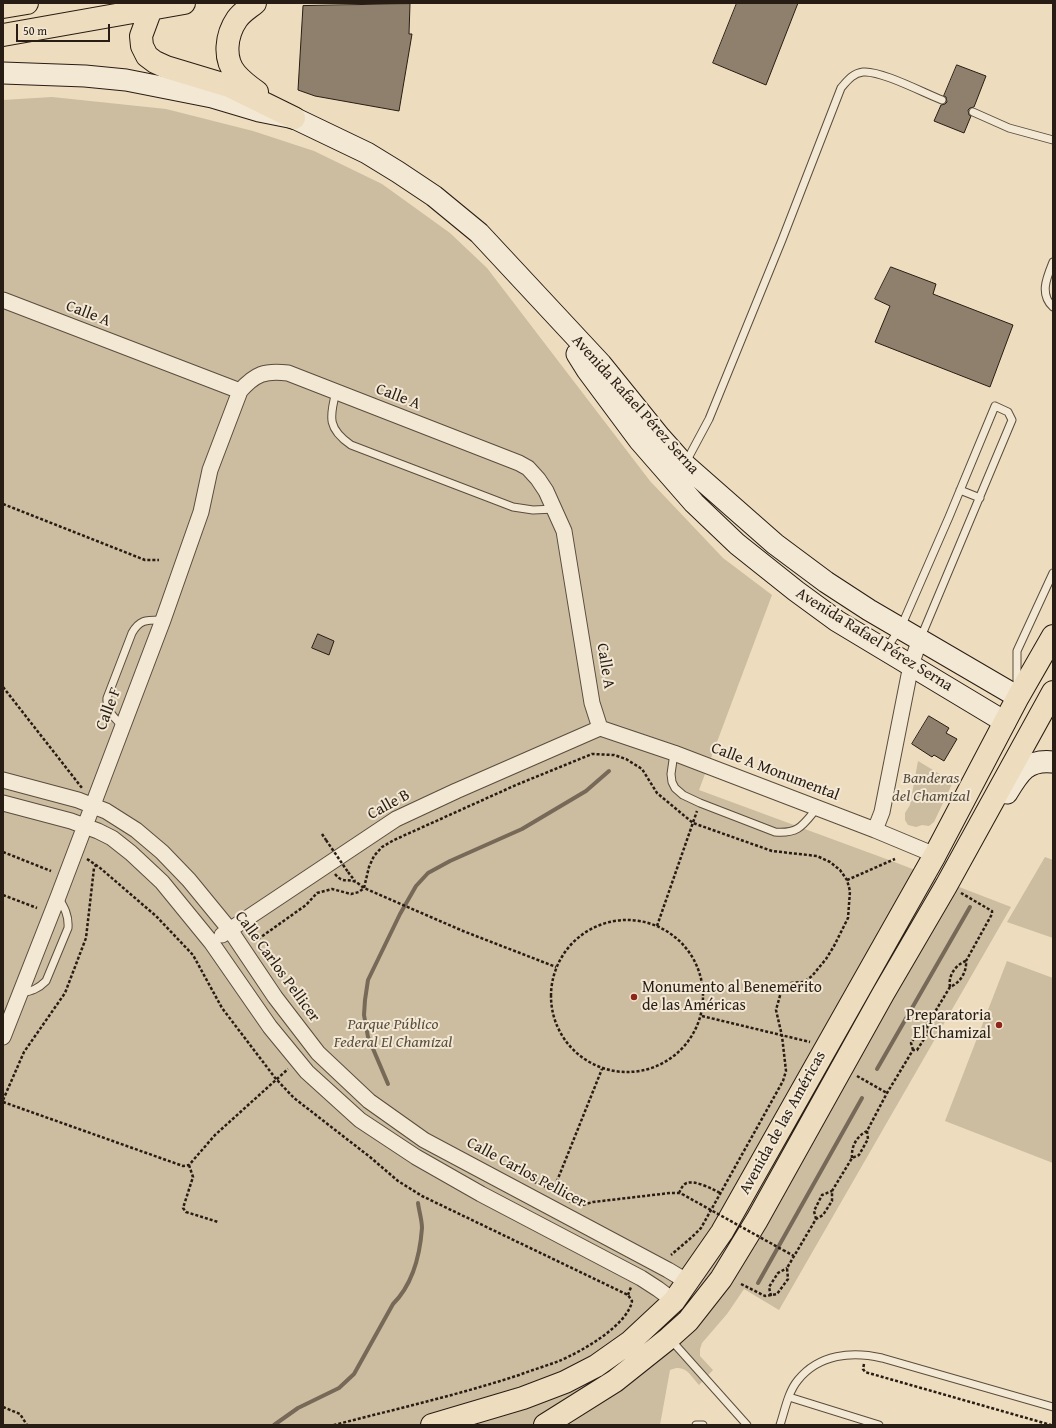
<!DOCTYPE html>
<html>
<head>
<meta charset="utf-8">
<style>
  body { margin:0 }
  #map { position:relative; width:1056px; height:1428px; overflow:hidden; background:#eddcbd; font-family:"Gentium Book Plus",serif }
  canvas { display:block }
  .frame { position:absolute; inset:0; border:4px solid #281d14; pointer-events:none }
  .scale { position:absolute; left:16px; top:24px; width:94px; height:18px; box-sizing:border-box; border:2px solid #281d14; border-top:0; padding-left:5px; font-size:12px; line-height:14px; white-space:nowrap; color:#281d14; -webkit-text-stroke:3px #f3e8d4; paint-order:stroke }
</style>
</head>
<body>
<div id="map">
<canvas width="1056" height="1428"></canvas>
<div class="frame"></div>
<div class="scale">50 m</div>
</div>
<script>
const context = document.querySelector('canvas').getContext('2d');
context.lineJoin = 'round';
function fillPath(path, color) { context.fillStyle = color; context.fill(path, 'evenodd'); }
function stroke(path, color, width, dash) { context.strokeStyle = color; context.lineWidth = width; context.lineCap = dash ? 'butt' : 'round'; context.setLineDash(dash || []); context.stroke(path); }
function drawText(font, color, halo, rows, align = 'center') {
  context.font = font + ' "Gentium Book Plus",serif'; context.lineWidth = 4; context.setLineDash([]); context.textBaseline = 'middle'; context.strokeStyle = halo; context.fillStyle = color; for (const [text, x, y, turn = 0] of rows) {
    context.save(); context.translate(x, y); context.rotate((+turn || 0) * Math.PI / 180); context.textAlign = isNaN(turn) ? turn : align; if (halo) context.strokeText(text, 0, 0); context.fillText(text, 0, 0); context.restore();
  }
}
const green = new Path2D(`
  M52,97l114,12 87,22 61,20 68,33 68,49 37,35 163,213 73,77 49,37 -73,195 198,73 114,44 -232,403 -35,-21 -17,25 -25,29 -2,6v7l13,14 -14,15c-9,-10 -14,-22 -29,-15l-10,55h-657v-1325z
  M918,761l35,21 -19,40 -5,4 -7,-1 -6,2 -8,-2 -3,-5v-7l5,-8z
  M1045,857l8,3v78l-46,-16z
  M1007,961l46,17v185l-108,-42z`);
const stream = new Path2D(`
  M877,1069l93,-162
  M388,1084l-20,-47 -4,-22 1,-15 3,-20 32,-66 16,-28 12,-13 22,-12 72,-32 64,-38 23,-20
  M758,1283l104,-185
  M274,1425l24,-17 41,-20 15,-14 39,-70c20,-20 27,-49 29,-76 0,-8 -3,-17 -4,-25`);
const building = new Path2D(`
  M737,3h61l-32,82 -53,-22z
  M410,4l-1,30h3l-13,77 -84,-15 -17,-6 5,-84z
  M957,65l29,11 -12,31 -4,1 -2,2 1,5 2,1 -7,17 -30,-12 7,-16 4,-1 2,-2 -1,-5 -2,-1z
  M891,267l45,17 -3,10 80,31 -23,62 -115,-45 15,-36 -15,-7z
  M318,634l16,7 -5,14 -17,-7z
  M929,716l20,12 -3,5 11,6 -13,22 -10,-6 -2,2 -20,-13z`);
const path = new Path2D(`
  M3,504l142,56h14
  M3,687l79,101
  M322,834l4,6
  M3,852l48,19
  M87,859l12,8 57,49 37,39 29,53 54,71 18,19 76,59 28,24 24,15 206,99 4,6c-4,24 -51,51 -73,60 -13,5 -27,9 -40,14 -61,20 -123,34 -185,50
  M348,872l7,9
  M335,874c8,10 12,4 21,8 2,1 5,4 8,6l99,43 93,36
  M847,880l48,-21
  M3,895l34,13
  M551 996a76 76 0 1 1 152 0a76 76 0 1 1-152 0Z
  M657,926l40,-115
  M254,942l52,-37 11,-12 15,-4 19,5 8,-2 5,-4 5,-21 5,-11 8,-9 12,-7 122,-55 76,-31 22,1 12,4 16,10 15,24 36,30 79,28 45,5 13,6 10,8 7,10 3,11 -2,27 -14,28 -8,13 -14,17 -8,6 -15,1 -8,9 -5,18 6,26 4,35 -3,10 -82,147 -9,9 -21,18
  M950,987c-2,-11 5,-22 16,-26
  M702,1016l108,26
  M913,1050l-2,-7 9,-14 7,-4
  M857,1076l30,17
  M3,1100l21,-48 41,-59 21,-55 8,-70 2,-3
  M3,1102l180,64 6,-1 26,-30 73,-66
  M852,1158c-1,-12 5,-22 15,-27
  M189,1165l4,12 -10,31 3,4 32,10
  M535,1182l18,8 18,12
  M553,1191l49,-122
  M679,1193c2,-4 4,-9 8,-10 8,-3 26,6 33,10
  M578,1206l15,-4 77,-9h9l3,1
  M816,1219l-2,-8 8,-16 10,-4
  M783,1250l11,6
  M741,1284l24,12 12,-2 11,-15 -1,-11 29,-49 7,-4 9,-14v-10l20,-33 7,-3 9,-16 -1,-8 20,-38 26,-43h4l11,-17 -1,-8 23,-38c10,-4 17,-15 16,-26l26,-47v-3l-31,-18
  M628,1295l3,-8
  M771,1296l-2,-9 9,-14 9,-5
  M864,1364l-1,5 2,3 186,53
  M3,1407l17,7 7,11`);
const service = new Path2D(`
  M973,112l36,16 44,12
  M1053,262c-6,15 -14,32 0,45
  M336,392c-7,26 -8,37 15,53l162,62 20,3 22,-1
  M686,462l23,-43 73,-179 59,-152c6,-7 12,-15 22,-16 17,-2 61,21 79,28
  M960,490l20,8
  M886,649l15,-22 48,-110 46,-111 13,6 4,8 -91,217
  M1017,685v-34l36,-78
  M122,726c-8,-9 -16,-15 -15,-28l25,-65c8,-14 15,-13 31,-13
  M674,753l-3,21 1,8 3,6 8,7 17,8 75,29c24,2 28,-7 42,-24
  M21,993c11,-2 17,-4 25,-12l22,-53c1,-13 -4,-21 -10,-31
  M671,1340l76,85
  M789,1397l90,28
  M696,1425h7
  M780,1425c5,-15 8,-33 18,-45 21,-26 54,-29 84,-22l171,49`);
const minor = new Path2D(`
  M3,300l237,91
  M600,728l74,25 201,77 60,25
  M3,780l75,20 28,11 30,19 26,22 27,28 41,50 45,67 43,56 51,48 55,39 244,130 20,12
  M3,803l68,18 27,10 14,7 19,15 31,29 49,60 59,85 37,45 53,48 56,37 65,37 160,84 17,11 16,12
  M875,830l7,-18 29,-147 9,-26
  M222,935l174,-116 60,-28 144,-63
  M3,1037l55,-140 105,-277 38,-108 9,-42 30,-79c15,-17 25,-21 48,-18l231,90 9,5 10,11 8,12 18,40 28,172 8,25`);
const secondary = new Path2D(`
  M3,73l82,3 41,4 86,17 47,14 35,7 73,35 31,19 36,24 45,37 122,131 59,73 24,27 91,80 51,38 43,28 149,87
  M577,354l10,16 52,70 55,63 43,41 59,47 41,30 168,101
  M1007,793c12,-20 20,-34 46,-31`);
const trunk = new Path2D(`
  M255,3c-6,5 -13,9 -18,16 -11,16 -14,40 -1,55 6,7 14,13 21,18
  M3,7l24,-4
  M151,9l-10,27 1,10 5,10 8,6 11,5 63,19 65,32
  M3,35l181,-32
  M432,1425l91,-27 42,-16 31,-16 34,-24 44,-41 48,-69 213,-377 83,-158 35,-61
  M545,1425l70,-44 54,-43 19,-17 33,-42 36,-59 126,-226 63,-108 107,-194`);
const pathBridge = new Path2D(`
  M326,840l22,32
  M682,1194l101,56`);
const markers = [
  [634,997,4,"#8f2418"],
  [999,1025,4,"#8f2418"]
];
const streetNames = [
  ["Calle A",88,314,21],
  ["Calle A",398,397,21],
  ["Avenida Rafael Pérez Serna",635,405,48],
  ["Avenida Rafael Pérez Serna",874,640,32],
  ["Calle A",605,666,81],
  ["Calle F",109,709,-69],
  ["Calle A Monumental",775,772,21],
  ["Calle B",389,805,-29],
  ["Calle Carlos Pellicer",277,967,54],
  ["Avenida de las Américas",783,1123,-61],
  ["Calle Carlos Pellicer",526,1173,28]
];
const parkNames = [
  ["Banderas",931,779],
  ["del Chamizal",931,797],
  ["Parque Público",393,1025],
  ["Federal El Chamizal",393,1043]
];
const poiNames = [
  ["Monumento al Benemerito",642,988],
  ["de las Américas",642,1006],
  ["Preparatoria",991,1016,"right"],
  ["El Chamizal",991,1034,"right"]
];
fillPath(green, '#ccbca0');
stroke(stream, '#766957', 4);
fillPath(building, '#8e806c');
stroke(building, '#281d14', 1);
stroke(service, '#594d3e', 9);
stroke(minor, '#594d3e', 17);
stroke(secondary, '#281d14', 23);
stroke(trunk, '#281d14', 24);
stroke(path, '#281d14', 2.5, [3, 2]);
stroke(service, '#f3e8d4', 7);
stroke(minor, '#f3e8d4', 15);
stroke(secondary, '#f3e8d4', 21);
stroke(trunk, '#eddcbd', 22);
stroke(pathBridge, '#281d14', 2.5, [3, 2]);
for (const [x, y, r, color] of markers) { const dot = new Path2D(); dot.arc(x, y, r, 0, 2 * Math.PI); context.fillStyle = color; context.fill(dot); stroke(dot, '#f3e8d4', 1.5); }
drawText('16px', '#281d14', '#f3e8d4', streetNames);
drawText('italic 16px', '#594d3e', '#f3e8d4', parkNames);
drawText('16px', '#281d14', '#f3e8d4', poiNames, 'left');
</script>
</body>
</html>
